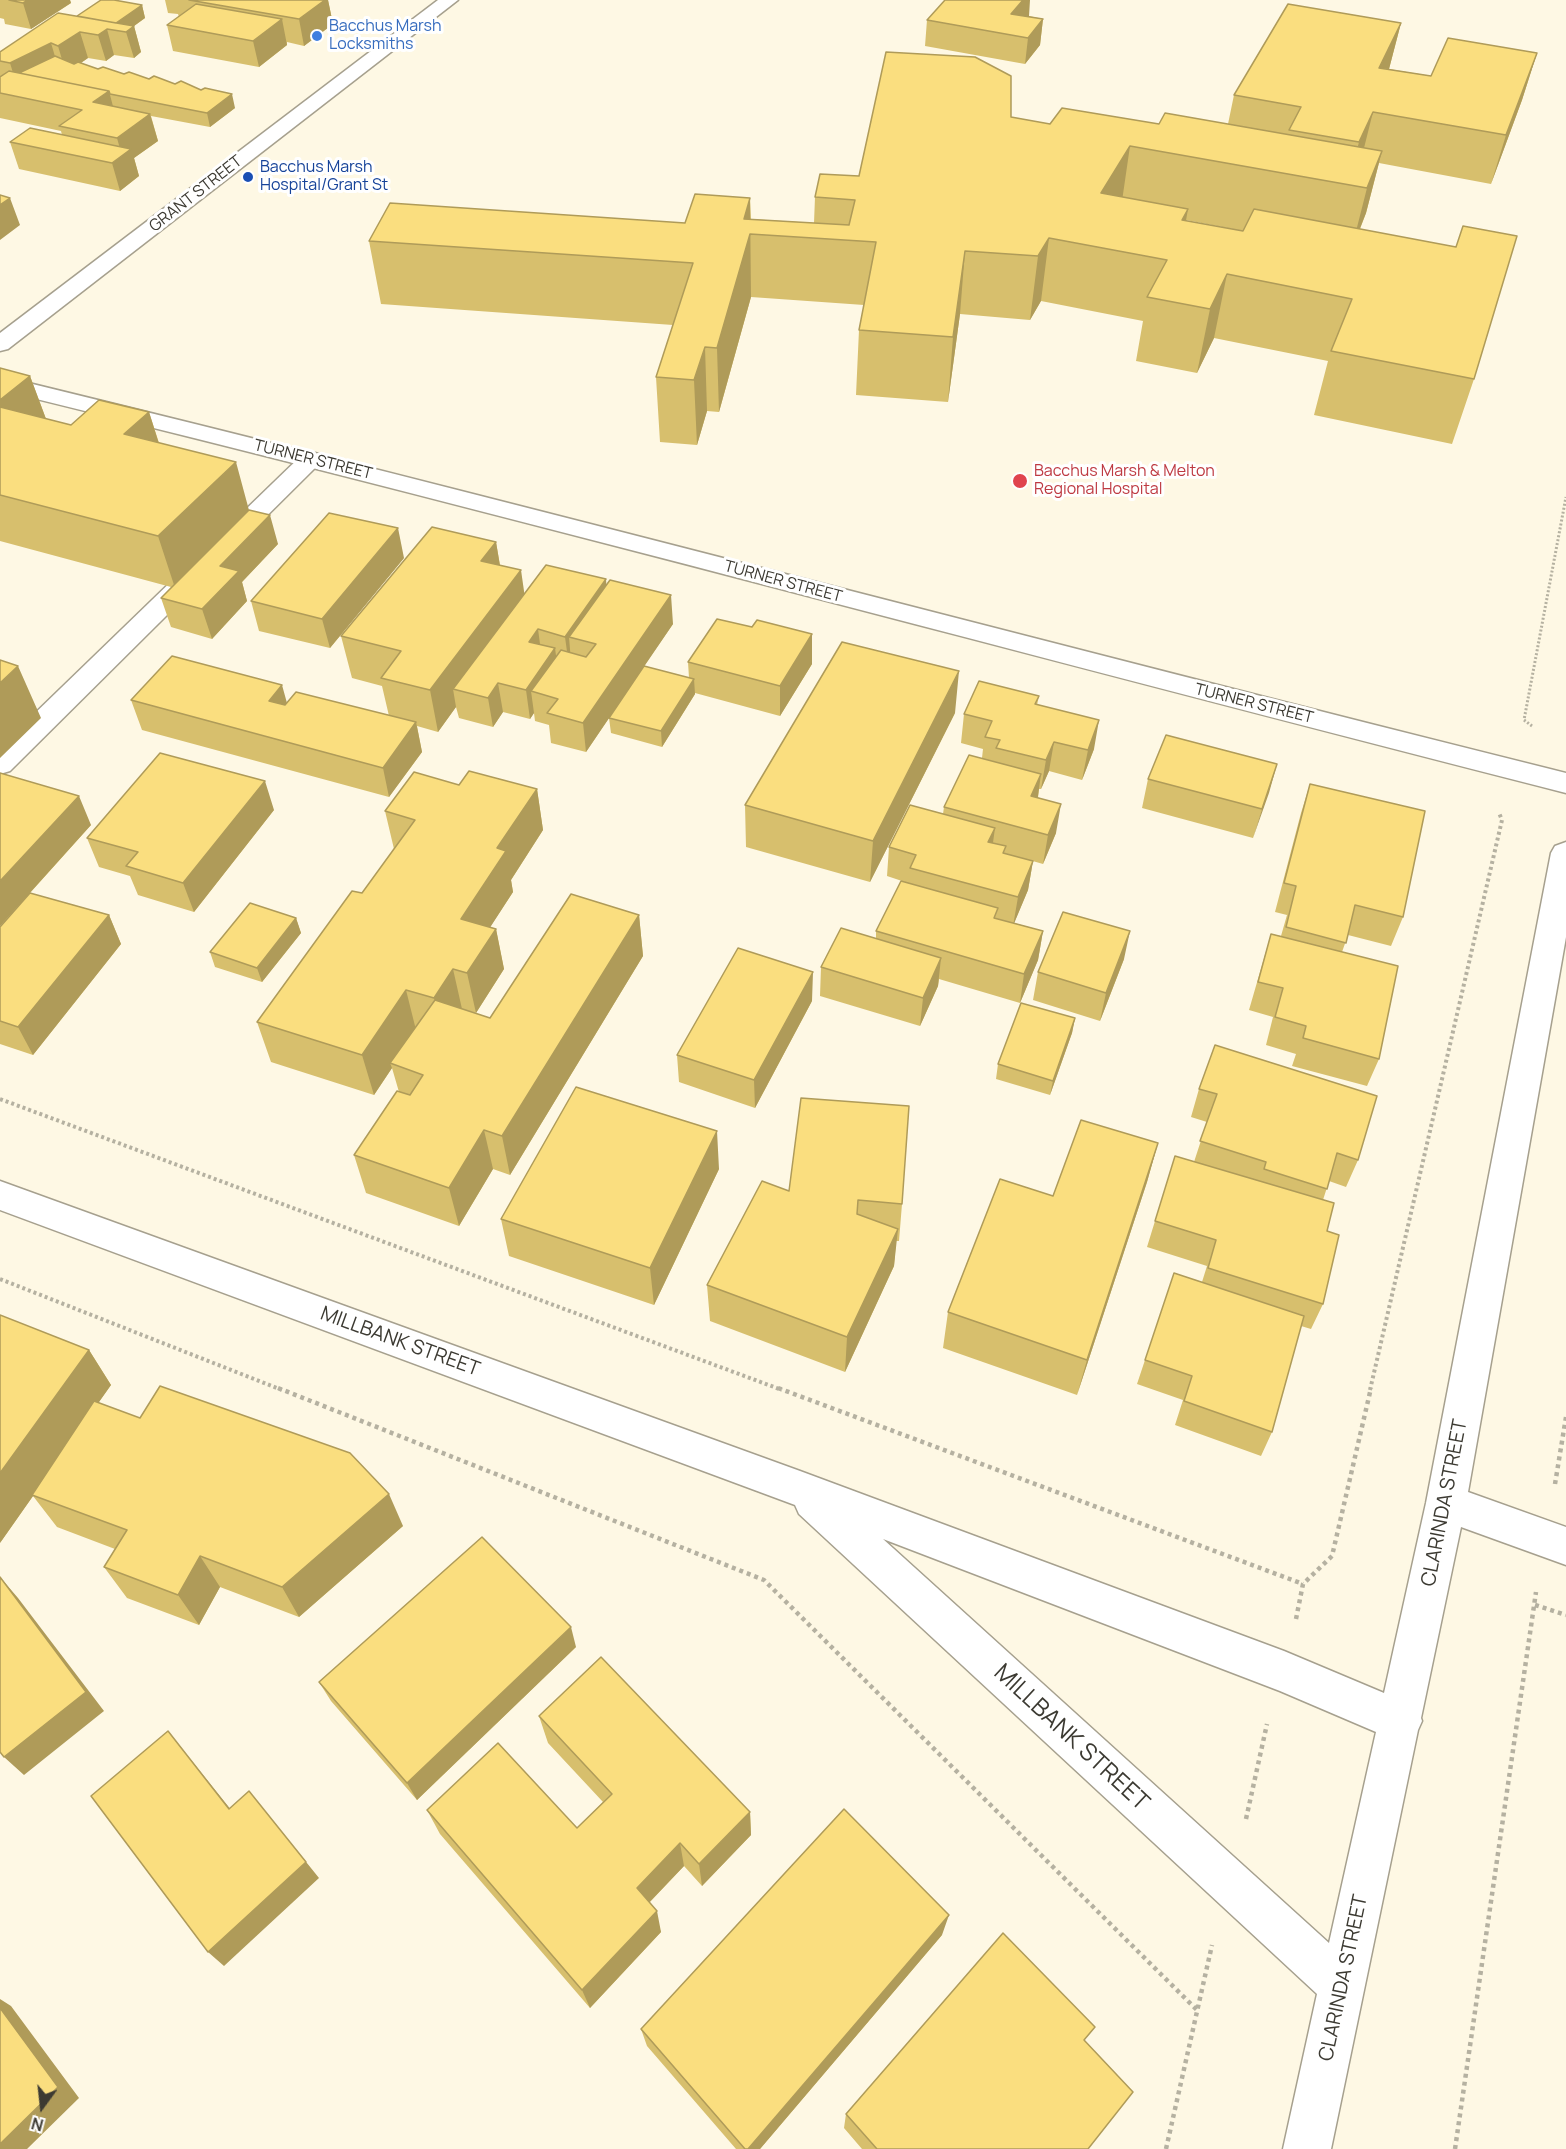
<!DOCTYPE html>
<html>
<head>
<meta charset="utf-8">
<style>
  body { margin:0 }
  #map { position:relative; width:1566px; height:2149px; overflow:hidden; background:#fef8e4; font-family:Manrope,sans-serif }
  canvas { display:block }
  .north { position:absolute; left:12px; top:2077px; width:60px; height:60px; -webkit-text-stroke:4px #fff; paint-order:stroke; rotate:195deg; font-size:16px; font-weight:700; line-height:24px; text-align:center; color:#3c3a32 }
  .north::after { content:''; display:block; margin:auto; width:21px; height:27px; background:#3c3a32; clip-path:polygon(50% 0,100% 100%,50% 72%,0 100%) }
</style>
</head>
<body>
<div id="map">
<canvas width="1566" height="2149"></canvas>
<div class="north">N</div>
</div>
<script>
const context = document.querySelector('canvas').getContext('2d');
context.lineJoin = 'round';
function stroke(path, color, width, dash) { context.strokeStyle = color; context.lineWidth = width; context.lineCap = dash ? 'butt' : 'round'; context.setLineDash(dash || []); context.stroke(path); }
function fillPath(path, color) { context.fillStyle = color; context.fill(path, 'evenodd'); }
function drawText(font, color, halo, rows, align = 'center') {
  context.font = font + ' Manrope,sans-serif'; context.lineWidth = 6; context.setLineDash([]); context.textBaseline = 'middle'; context.strokeStyle = halo; context.fillStyle = color; for (const [text, x, y, turn = 0] of rows) {
    context.save(); context.translate(x, y); context.rotate((+turn || 0) * Math.PI / 180); context.textAlign = isNaN(turn) ? turn : align; if (halo) context.strokeText(text, 0, 0); context.fillText(text, 0, 0); context.restore();
  }
}
const pathFar2 = new Path2D(`
  M1532,726l-8,-6 42,-223`);
const pathFar1 = new Path2D(`
  M0,1099l782,291
  M0,1279l282,111
  M1370,1390l132,-570 -3,-7`);
const path = new Path2D(`
  M278,1388l486,192 433,430
  M778,1388l525,196
  M1555,1484l11,-67
  M1535,1605l31,10
  M1296,1619l7,-35 29,-28 39,-168
  M1246,1819l21,-95
  M1166,2149l46,-204
  M1455,2149l81,-557`);
const lane = new Path2D(`
  M311,452l8,2 4,5 -4,5 -309,307 -10,3v-27l303,-293z`);
const street = new Path2D(`
  M0,376c523,127 1043,267 1566,397v20c-522,-133 -1043,-275 -1566,-403z
  M1566,842v95l-98,555 98,35v38l-105,-38 -40,191 1,3 -4,9 -87,419h-48l34,-155 -518,-480 -4,-9 -795,-295v-29l800,290 484,180 100,42 42,-190 125,-650 4,-7zM883,1539l397,152 96,41 -47,211z`);
const secondary = new Path2D(`
  M438,0h20l-450,349 -8,2v-18z`);
const wall = new Path2D(`
  M0,0h70l1,3 -40,26 -26,-5 -1,-5 -4,-1z
  M165,0h163l5,24 -29,22 -17,-4v3l-28,22 -86,-16 -6,-26 12,-8 -1,-3 -10,-1z
  M142,5l3,13 -11,8 7,26 -7,6 -20,-3 -8,6 -18,-3 -7,5 17,6 51,10 86,29 -25,19 -59,-11 7,25 -24,17 5,18 -19,15 -101,-22 -9,-27 52,-7 -1,-4 -61,-13v-66l77,-36z
  M1029,16l14,3 -3,26 -15,19 -100,-18 2,-26z
  M1401,23l-12,46 42,7 106,-23 -15,47 -31,84 -112,-21 -13,50 -6,16 114,150 -22,65 -138,-29 14,-54 -114,-23 -17,35 -61,-12 7,-40 -102,-20 -11,19 -70,-6 -12,88 -92,-7 3,-65 5,-25 -113,-8 -32,115 -12,-1 -10,34 -37,-3 -4,-65 17,-52 -292,-21 -12,-63 316,-18 65,-25 1,21 63,4 1,-26 44,-21 152,-59 39,7h178l6,-29zM1186,220l57,11 -57,-10z
  M0,368l30,8 16,43 25,6 78,-13 10,31 90,67 29,34 -36,38 5,19 -35,38 -41,-12 -10,-29 10,-11 -171,-46z
  M496,542l4,23 24,29 82,-9 67,39 -29,42 45,12 -1,-16 124,2 -32,52 -85,-23v1l-33,53 -51,-14 -2,-15 -23,34 -35,-9 -2,-18 -14,-4 -1,-8 -4,6 -27,-7 -10,15 -34,-9 -3,-11 -18,25 -21,-6 5,26 -33,45 -247,-67 -11,-30 156,3 102,13 -7,-30 -30,-8 -11,-42z
  M404,558l-74,90 -71,-17 -8,-30z
  M1039,696l-2,9 57,44 -12,31 -33,-9 -8,18h-2l-1,9 18,35 -13,31 -38,-11 28,8 -5,29 -14,33 29,8 -5,29 -18,43 -81,-24 -1,7 -18,40 -100,-30 1,-29 55,-29v-7l32,-48 -21,-7 2,-29 54,-33 1,-7 38,-49 1,-9 -22,-6 3,-29z
  M955,713l-85,169 -124,-35 -1,-42z
  M1277,764l-24,74 -111,-30 6,-29z
  M0,773l91,52 -61,68 79,22 12,29 -88,111 -33,-11v-117l23,-27 -23,26z
  M1310,784l93,133 -12,29 -43,-11 -6,17 37,107 -12,27 -75,-20 4,-12 -30,-9 7,-28 -24,-7 22,-76 10,2 6,-21 -12,-3 26,-99z
  M459,785l78,4 6,41 -32,50 2,12 -23,35 6,2 8,40 -28,44 -10,-3 24,8 149,-103 4,41 -133,219 -17,-6 -34,57 -93,-33 -12,-38 45,-63 -7,-24 -18,27 -103,-33 -14,-40 105,-129 32,-44 -9,-38z
  M274,810l-80,102 -56,-17 -8,-19 -31,-9 -12,-29z
  M296,918l5,15 -39,49 -47,-15 -5,-15z
  M1124,959l-24,62 -67,-21 5,-28z
  M812,1001l-57,107 -76,-26 -2,-27z
  M1075,1018l-3,15 -22,62 -54,-16 2,-15z
  M1215,1045l143,115 -12,27 -17,-6 -6,19 4,31 -4,73 -12,25 -10,-3 -29,106 -11,24 -86,-31 8,-25 -46,-16 37,-111 28,9 5,-16 -60,-19 28,-91 19,6 13,-40 -16,-5 8,-28z
  M1158,1143l-11,39 -70,213 -134,-47 5,-36 105,-116z
  M719,1169l-65,136 -145,-49 -8,-37z
  M789,1191l113,13 -3,37h-3l-2,25 -49,106 -135,-51 -3,-36z
  M89,1350l22,35 -13,18 305,123 -104,91 -79,-30 -21,38 -72,-27 -23,-31 11,-18 -58,-22 -24,-31 -33,47z
  M576,1647l-159,153 -86,-99 -12,-19z
  M539,1716l211,96 1,23 -49,51 -18,-20 -35,37 12,29 -71,76 -150,-174 -13,-24 150,18 26,-26 -55,-59z
  M942,1935l-182,214h-24l-89,-103 -6,-17z
  M1084,2041l4,108h-226l-18,-21 2,-14z`);
const shadedWall = new Path2D(`
  M28,0h42l1,3 -40,26 -8,-26z
  M325,0h3l5,24 -29,22 -5,-27z
  M1023,0h7l-1,16 -17,19 -1,-21z
  M142,5l3,13 -11,8 7,26 -7,6 -8,-26 -14,-6z
  M282,19l5,26 -28,22 -6,-26z
  M1043,19l-3,26 -15,19 3,-26z
  M1401,23l-12,46 -10,-1z
  M107,29l7,26 -8,6 -8,-26z
  M80,32l8,26 -22,15 -8,-27z
  M51,43l8,27 -45,6 -4,-13z
  M1537,53l-15,47 -31,84 15,-49z
  M109,91l7,27 -23,-16z
  M232,94l3,14 -25,19 -3,-14z
  M1373,112l-12,48 -13,25 11,-43z
  M150,114l8,27 -24,17 5,18 -19,15 -8,-28 10,-7 -5,-18z
  M1130,146l-9,62 -20,-15z
  M1382,151l-16,62 -15,38 16,-63z
  M10,198l10,27 -20,15v-35z
  M750,198l1,99 -32,115 -2,-64 27,-129z
  M1188,209l-11,63 5,-52z
  M1049,238l-8,63 -11,19 8,-64z
  M965,251l-5,63 -12,88 5,-65z
  M1227,274l-13,64 -17,35 13,-64z
  M705,347l2,64 -10,34 -3,-65z
  M30,376l19,51 -49,-6v-21z
  M149,412l16,51 -41,-29z
  M236,462l14,52 -75,74 -17,-52z
  M270,515l8,29 -36,38 5,19 -35,38 -10,-30 18,-43z
  M398,528l6,30 -74,90 -8,-29z
  M496,542l7,42 -22,-23z
  M521,570l6,42 -74,77 3,18 -18,25 -8,-42z
  M606,579l2,29 -39,29 2,25 -2,4 -4,-29z
  M671,595l2,29 -87,128 -3,-29z
  M538,629l4,30 -13,-17z
  M812,634v30l-32,52v-30z
  M555,648l4,30 -28,13 3,22 -4,6 -4,-29z
  M18,666l23,52 -41,40v-75z
  M959,671l-4,42 -85,169 3,-41z
  M694,679l1,15 -33,53 -1,-16z
  M498,683l5,29 -10,15 -5,-29z
  M282,685l8,29 -21,-13z
  M1099,720l-5,29 -12,31 6,-30z
  M416,722l6,30 -33,45 -6,-29z
  M1054,742l-5,29 -8,18 5,-29z
  M1277,764l-8,29 -16,45 9,-29z
  M1041,774l-4,29 -6,-7z
  M265,781l9,29 -80,102 -11,-29z
  M537,789l6,41 -32,50 2,12 -44,68 -8,-41 36,-71z
  M79,796l12,29 -91,101v-45z
  M1061,804l-5,29 -13,31 5,-29z
  M995,828l-4,29 -3,-15z
  M1033,861l-5,29 -15,36 5,-29z
  M109,915l12,29 -88,111 -15,-28z
  M639,915l4,41 -133,219 -8,-39z
  M296,918l5,15 -39,49 -5,-14z
  M496,929l8,40 -28,44 -9,-40z
  M1043,931l-5,29 -18,43 4,-29z
  M1130,931l-6,28 -24,62 6,-28z
  M941,958l-3,28 -18,40 3,-28z
  M453,969l9,40 -18,29 -10,-40z
  M813,972l-1,29 -57,107 -1,-28z
  M406,990l10,40 -26,33 2,5 -18,27 -12,-40z
  M1075,1018l-3,15 -22,62 3,-14z
  M484,1130l9,39 -34,57 -10,-38z
  M717,1131l2,38 -65,136 -4,-37z
  M1158,1143l-11,39 -70,213 10,-35z
  M898,1229l-4,37 -49,106 2,-35z
  M89,1350l22,35 -111,158v-70z
  M389,1494l14,32 -104,91 -17,-30z
  M200,1556l20,31 -21,38 -21,-30z
  M0,1577l18,21 86,113 -80,64 -20,-18z
  M571,1627l5,20 -159,153 -10,-17z
  M168,1731l15,19 61,76 -15,-17z
  M249,1791l70,87 -95,88 -16,-14z
  M750,1812l1,23 -49,51 -3,-22z
  M680,1843l4,23 -42,44 -5,-22z
  M657,1911l4,21 -71,76 -8,-18z
  M949,1915l-7,20 -182,214h-12z
  M0,1999l11,7 68,92 -52,51h-27z`);
const building = new Path2D(`
  M9,0h19l-5,3z
  M101,0h13l28,5 -26,18 -39,-7z
  M189,0h136l-26,19z
  M945,0h78l-12,14 32,5 -15,19 -101,-18z
  M196,4l86,15 -29,22 -86,-16z
  M1288,4l113,19 -22,45 52,8 17,-38 89,15 -31,82 -133,-23 -14,30 -70,-12 12,-23 -67,-12z
  M58,13l76,13 -8,6 -19,-3 -9,6 -18,-3 -22,14 -7,-3 -41,20 -10,-2v-9z
  M886,52l89,5 36,19v41l39,7 12,-16 97,16 6,-11 217,38 -15,37 -237,-42 -29,47 87,16 -6,11 61,11 11,-22 202,38 7,-21 54,10 -43,143 -143,-28 21,-52 -125,-25 -17,35 -63,-12 20,-37 -118,-22 -11,18 -73,-5 -12,86 -94,-7 17,-88 -126,-8 -33,114 -12,-1 -11,33 -38,-3 37,-114 -324,-22 21,-38 295,20 10,-29 55,4 -6,21 105,6 6,-25 -40,-3 5,-23 39,2z
  M55,56l19,8 4,-2 20,7 5,-2 21,7 5,-2 20,7 5,-3 21,8 6,-3 20,9 4,-2 27,6 -25,19 -97,-19 -1,-3 -90,-18z
  M9,71l100,20 -16,11 57,12 -33,24 -58,-12 23,-16 -82,-17v-16z
  M30,128l101,21 -19,14 -102,-21z
  M0,195l10,3 -10,7z
  M0,368l30,8 -30,24z
  M99,400l50,12 -25,22 112,28 -78,74 -158,-41v-88l71,18z
  M249,510l21,5 -50,51 19,5 -37,38 -41,-11z
  M329,513l69,15 -76,91 -71,-18z
  M432,527l64,15 -15,19 40,9 -91,120 -49,-12 20,-27 -60,-15z
  M546,565l60,14 -41,58 -27,-8 -9,13 26,6 -29,42 -28,-7 -10,15 -35,-9z
  M610,580l61,15 -88,128 -36,-10 11,-14 -27,-8 30,-41 25,7 10,-13 -27,-7z
  M717,619l35,8 5,-7 55,14 -32,52 -92,-24z
  M842,642l117,29 -86,170 -128,-36z
  M172,656l110,29 -13,16 16,4 11,-13 120,30 -33,46 -252,-68z
  M0,660l18,6 -18,17z
  M644,666l50,13 -33,52 -52,-13z
  M979,681l60,15 -4,8 64,16 -11,30 -34,-8 -8,18 -50,-12 4,-8 -15,-3 7,-16 -28,-7z
  M1166,735l111,29 -15,45 -114,-30z
  M160,753l105,28 -82,102 -57,-17 12,-14 -51,-14z
  M969,755l72,19 -10,22 30,8 -13,31 -104,-28z
  M469,771l68,18 -40,59 9,3 -45,68 35,10 -29,44 -14,-4 -19,29 -28,-8 -44,65 -105,-33 95,-131 10,2 53,-73 -30,-9 29,-39 45,13z
  M0,773l79,23 -79,85z
  M1310,784l115,27 -22,106 -48,-12 -9,38 -60,-16 10,-41 -12,-3z
  M910,805l85,23 -7,14 18,4 -3,7 30,8 -15,36 -108,-29 6,-13 -27,-8z
  M901,881l97,27 -4,10 49,13 -19,43 -148,-43z
  M30,893l79,22 -91,112 -18,-6v-94z
  M571,894l68,21 -137,221 -18,-6 -35,58 -95,-33 43,-64 13,4 13,-20 -33,-12 45,-63 55,18z
  M250,903l46,15 -39,50 -47,-16z
  M1063,912l67,19 -24,62 -68,-21z
  M841,928l100,30 -18,40 -102,-31z
  M1271,934l127,32 -19,93 -76,-21 3,-12 -31,-9 8,-29 -25,-6z
  M738,948l75,24 -59,108 -77,-25z
  M1021,1003l54,15 -22,63 -55,-17z
  M1215,1045l162,51 -19,64 -21,-7 -10,36 -63,-20 2,-7 -66,-21 17,-47 -18,-5z
  M576,1087l141,44 -67,137 -149,-49z
  M801,1098l108,8 -7,98 -44,-4 -1,14 41,15 -51,108 -140,-52 55,-104 27,10z
  M1081,1120l77,23 -71,217 -139,-48 52,-133 53,17z
  M1175,1156l159,47 -7,28 12,4 -16,69 -115,-36 8,-28 -61,-19z
  M1174,1273l130,43 -32,116 -88,-31 8,-25 -47,-16z
  M0,1315l89,35 -89,123z
  M160,1386l190,67 39,41 -107,93 -82,-31 -22,39 -74,-28 23,-37 -95,-35 62,-94 46,17z
  M482,1537l89,90 -164,156 -88,-101z
  M0,1577l86,115 -82,65 -4,-5z
  M601,1657l149,155 -51,52 -19,-21 -43,45 20,23 -75,79 -155,-180 71,-67 79,85 35,-34 -73,-78z
  M168,1731l61,78 20,-18 57,71 -98,90 -117,-156z
  M844,1809l105,106 -201,234h-3l-104,-120z
  M1003,1933l92,94 -11,13 49,52 -45,57h-211l-31,-35z
  M0,2008l58,79 -58,57z`);
const markers = [
  [317,36,6,"#3f7fe0"],
  [248,177,6,"#1a4fb4"],
  [1020,481,8,"#e0444e"]
];
const farShopnames = [
  ["Bacchus Marsh",329,27],
  ["Locksmiths",329,45]
];
const farTransitnames = [
  ["Bacchus Marsh",260,168],
  ["Hospital/Grant St",260,186]
];
const farStreetnames = [
  ["GRANT STREET",196,194,-38],
  ["TURNER STREET",313,460,14],
  ["TURNER STREET",783,582,15],
  ["TURNER STREET",1254,704,14]
];
const farHealthnames = [
  ["Bacchus Marsh & Melton",1034,472],
  ["Regional Hospital",1034,490]
];
const streetNames = [
  ["MILLBANK STREET",400,1342,20],
  ["CLARINDA STREET",1445,1503,-79],
  ["CLARINDA STREET",1344,1978,-78]
];
const nearStreetnames = [
  ["MILLBANK STREET",1071,1738,43]
];
stroke(lane, '#a6a08e', 3);
stroke(street, '#a6a08e', 3);
stroke(secondary, '#a6a08e', 3);
stroke(pathFar2, '#b5b1a1', 3, [2, 2]);
stroke(pathFar1, '#b5b1a1', 4, [3, 3]);
stroke(path, '#b5b1a1', 4.5, [4, 4]);
fillPath(lane, '#fff');
fillPath(street, '#fff');
fillPath(secondary, '#fff');
fillPath(wall, '#d7bf6d');
fillPath(shadedWall, '#af9b59');
fillPath(building, '#fade7f');
stroke(building, '#af9b59', 1.5);
for (const [x, y, r, color] of markers) { const dot = new Path2D(); dot.arc(x, y, r, 0, 2 * Math.PI); context.fillStyle = color; context.fill(dot); stroke(dot, '#fff', 2); }
drawText('16px', '#366cbe', '#fff', farShopnames, 'left');
drawText('16px', '#164399', '#fff', farTransitnames, 'left');
drawText('16px', '#3c3a32', '#fff', farStreetnames);
drawText('16px', '#be3a42', '#fff', farHealthnames, 'left');
drawText('20px', '#3c3a32', '#fff', streetNames);
drawText('24px', '#3c3a32', '#fff', nearStreetnames);
</script>
</body>
</html>
